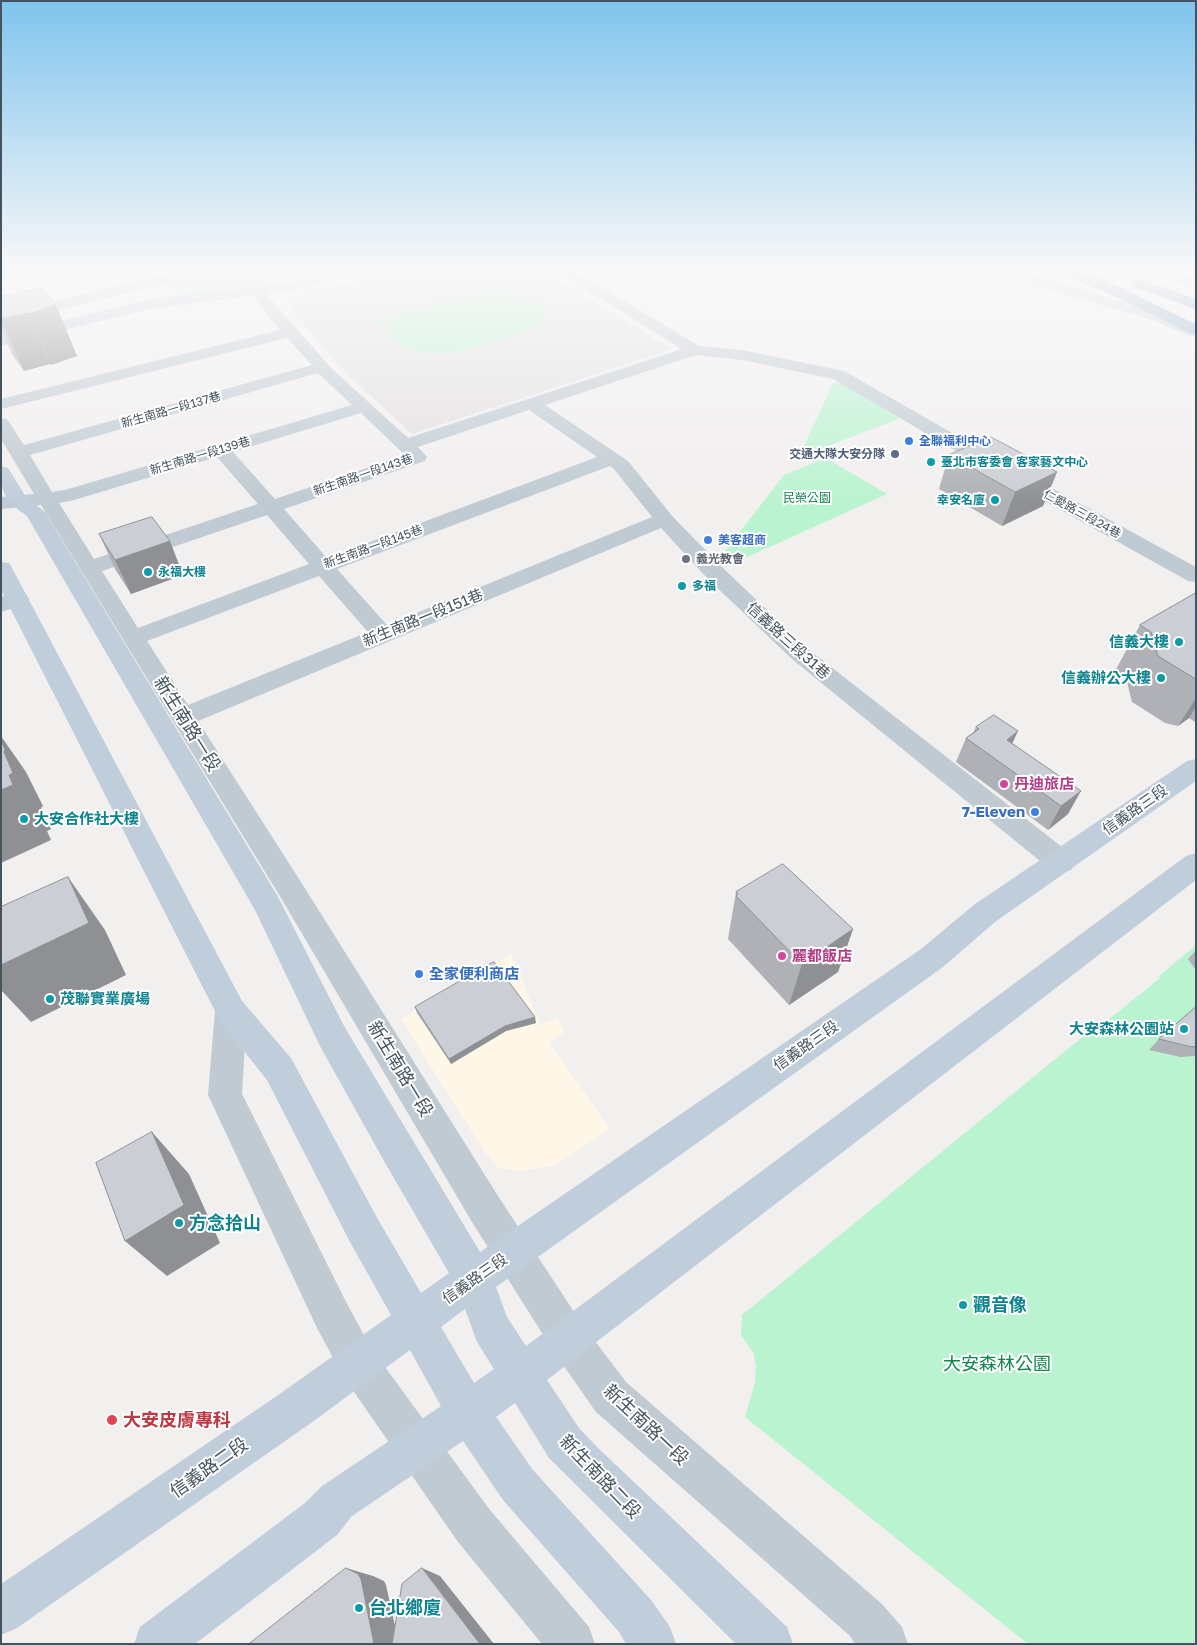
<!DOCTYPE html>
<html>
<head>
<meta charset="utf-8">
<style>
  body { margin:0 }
  #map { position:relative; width:1197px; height:1645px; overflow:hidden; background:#f2efef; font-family:"Golos Text",sans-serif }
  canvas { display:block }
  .frame { position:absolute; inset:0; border:2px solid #45535e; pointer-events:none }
</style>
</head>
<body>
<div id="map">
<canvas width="1197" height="1645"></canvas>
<div class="frame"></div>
</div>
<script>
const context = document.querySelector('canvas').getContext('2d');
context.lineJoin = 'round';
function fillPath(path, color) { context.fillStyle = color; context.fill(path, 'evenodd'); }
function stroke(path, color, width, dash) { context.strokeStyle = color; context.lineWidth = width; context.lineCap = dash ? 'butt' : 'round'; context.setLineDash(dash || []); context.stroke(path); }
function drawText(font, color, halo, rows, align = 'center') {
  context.font = font + ' "Golos Text","Noto Sans TC",sans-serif'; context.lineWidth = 4; context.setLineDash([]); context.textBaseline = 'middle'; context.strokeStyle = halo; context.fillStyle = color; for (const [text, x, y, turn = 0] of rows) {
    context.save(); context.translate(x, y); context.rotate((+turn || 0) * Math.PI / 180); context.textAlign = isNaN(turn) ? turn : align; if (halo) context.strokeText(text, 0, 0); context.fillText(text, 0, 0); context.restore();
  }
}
const commercial = new Path2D(`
  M511,954l29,70 18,-6 6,15 -15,9 61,87 -57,37 -33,5 -22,-3 -14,-17 -83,-132z`);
const education = new Path2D(`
  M402,271h142l128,78 -260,85 -75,-70 -52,-62 2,-4z`);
const green = new Path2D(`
  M250,271h88l-39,10 -115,16 -8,-8z
  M506,284l8,4 -13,4 24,4 16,9 3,11c-8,16 -26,18 -42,23 -33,10 -84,28 -111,-3l-1,-9 3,-5 -16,4 -6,-5z
  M833,383h10l58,35 -102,39z
  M826,458l61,36 -162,73 -7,-7 66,-85z
  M1196,945v699h-168l-283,-227 10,-35 1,-16 -2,-12 -13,-19 1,-20 344,-281 2,2 72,-58 -1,-2z`);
const street = new Path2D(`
  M556,271h18l125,75 43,4 102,21 145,83 207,113v15l-8,-1 -213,-119 -142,-83 -91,-19 -46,-5 -151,50 83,56 45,56 52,53 83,79 263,205 4,8 -4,8 -10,3 -10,-3 -259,-211 -83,-79 -48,-52 -463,193 103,161 197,314 84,128 44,58 256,222 20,23 6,17h-53l-5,-8 -254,-224 -42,-60 -82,-130 -191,-324 -240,-393 -40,4v-12l33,-3 -33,-55v-21l6,1 17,26 288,-80 -25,-27 -286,71v-10l279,-69 -31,-39 2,-3h10l69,79 78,71 274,-89zM318,373l34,32 -287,85 -13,2 -22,-37zM529,410l68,47 -270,101 -43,-49 141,-48 2,-4 -9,-10zM361,413l44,42 -130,44 -42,-47zM217,457l41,47 -164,55 -35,-56 15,-3zM610,466l4,3 38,48 -265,108 -50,-56zM267,515l42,49 -171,64 -36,-57zM319,576l49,56 -180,73 -41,-64z
  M18,592l8,2 3,5 -3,5 -25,8v-15z
  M231,997l11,4 5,10 -5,83 104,208 25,46 119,162 99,117 6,17h-53l-84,-102 -115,-166 -25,-46 -110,-235 7,-84 5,-10z`);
const secondary = new Path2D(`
  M180,271l23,1 -2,3 -200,49v-10z
  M219,271h27l-2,3 -67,16 -5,-1 -2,-3 2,-3z
  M335,271h26l-2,3 -69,17 -141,18 -148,37v-10l148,-37 141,-16z
  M997,271h24l142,43 33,13v9l-9,-1 -34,-15 -154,-46z
  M1157,271h19l20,10v10l-37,-17z
  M1,466l7,2 18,29 19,15 232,383 67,131 136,226 441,-303 54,-45 212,-143 9,-2v22l-201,141 -52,45 -447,320 11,30 19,29 660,-490 10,-3v27l-649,500 32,48 18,19 190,180 6,17h-57l-187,-186 -34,-55 -19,14 37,53 118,130 19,27 6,17h-50l-7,-12 -116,-132 -40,-59 -111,75 -15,19 -142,109h-61l6,-17 165,-124 17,-17 119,-80 -31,-56 -99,73 -294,205 -16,7v-51l280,-191 110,-78 -41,-73 -83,-162 -47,-59 -219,-431v-28l8,1 3,5 230,433 49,57 85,158 45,77 28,-20 -65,-112 -64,-115 -65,-136 -228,-394c-23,-16 -26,-22 -26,-50zM465,1309l12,33 17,27 -20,14 -33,-56z`);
const highway = new Path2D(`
  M1060,271h21l42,18 73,36v11l-83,-41 -51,-21z
  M1139,279l57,21v9l-62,-23 -2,-3 2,-3z`);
const wall = new Path2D(`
  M42,288l35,68 -26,9 -1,-1 -26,7 -11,-15 -12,-26v-33z
  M949,455l108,17 -14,34 -41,20 -63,-37z
  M99,534l84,41 -52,19 -16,-25z
  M1196,593v128l-1,1 -6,-4 -11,8 -13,-3 -33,-21 -6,-24 -11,-7 25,-46z
  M976,727l42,4 -6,12 56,71 -20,16 -92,-68 10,-24 7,-5z
  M736,892l117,37 -15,43 -49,33 -61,-66z
  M1196,950v20l-8,-11z
  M415,1007l121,16 -30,8 -55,33 -34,-51z
  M1196,1007v49l-15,1 -32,-7 10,-11z`);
const shadedWall = new Path2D(`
  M1,271h9l2,6 -11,2z
  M56,305l21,51 -26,9 -22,-51z
  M28,313l22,51 -26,7 -23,-50v-2z
  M1057,472l-14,34 -41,20 13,-34z
  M170,541l13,34 -52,19 -16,-34z
  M1196,698v9l-7,11 -11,8z
  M1018,731l-11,24v-15z
  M1,736l25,36 17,34 -2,2 10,21 -4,2 4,9 -50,23v-73l8,-15 -8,-33z
  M1081,791l-13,23 -20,16 13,-24z
  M68,877l37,53 21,45 -95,47 -30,-32v-25z
  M853,929l-15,43 -49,33 13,-41z
  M535,1017l1,6 -30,8 -55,33 -2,-5 56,-33z
  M152,1132l37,42 31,69 -53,33 -42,-35z
  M346,1568l27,8 11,5 2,4 13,59h-25z
  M422,1568l18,8 54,68h-14z`);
const building = new Path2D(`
  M42,288l14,17 -27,9 -1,-1 -27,6v-22z
  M991,437l66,35 -42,20 -66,-37z
  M152,517l18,24 -55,19 -16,-26z
  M1196,593v85h-2l-36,-22 -7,-24 -11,-7z
  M994,715l24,16 -11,9 74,51 -20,15 -95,-68 13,-9 -3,-2z
  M1,740l4,10 -1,2 9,21 -4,2 4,10 -12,5z
  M783,864l70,65 -51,35 -66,-68 2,-2 -2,-2z
  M68,877l21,46 -88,42v-58z
  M494,962l41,55 -30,9 -56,33 -34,-52z
  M1196,1007v39l-4,1 -33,-8z
  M152,1132l32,73 -59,36 -29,-78z
  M346,1568l12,6 3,5 13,65h-125z
  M422,1568l58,76h-88l10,-60z`);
const markers = [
  [909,441,5,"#3f7fe0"],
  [895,454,5,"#5c6f8a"],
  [931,462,5,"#0f9aa8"],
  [995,500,5,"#0f9aa8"],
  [708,540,5,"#3f7fe0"],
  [686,559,5,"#6b7280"],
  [148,572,5,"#0f9aa8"],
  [682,586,5,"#0f9aa8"],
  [1179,642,5,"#0f9aa8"],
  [1161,678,5,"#0f9aa8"],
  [1004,784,5,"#d1479c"],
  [1035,812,5,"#3f7fe0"],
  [24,819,5,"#0f9aa8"],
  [782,956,5,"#d1479c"],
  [419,974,5,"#3f7fe0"],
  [50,999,5,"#0f9aa8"],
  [1184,1029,5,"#0f9aa8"],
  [179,1223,5,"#0f9aa8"],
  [963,1305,5,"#0f9aa8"],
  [112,1420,6,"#e0444e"],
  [359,1608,5,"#0f9aa8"]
];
const farStreetnames = [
  ["新生南路一段137巷",171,410,-16],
  ["新生南路一段139巷",200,456,-17],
  ["新生南路一段143巷",363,475,-19],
  ["仁愛路三段24巷",1082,514,29],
  ["新生南路一段145巷",373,547,-20]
];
const farShopnames = [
  ["全聯福利中心",919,441],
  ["美客超商",718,540]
];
const farServicenames = [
  ["交通大隊大安分隊",885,454]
];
const farCulturenames = [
  ["臺北市客委會 客家藝文中心",941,462],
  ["幸安名廈",985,500,"right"],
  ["永福大樓",158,572],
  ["多福",692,586]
];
const farParknames = [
  ["民榮公園",807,498]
];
const farWorshipnames = [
  ["義光教會",696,559]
];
const streetNames = [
  ["新生南路一段151巷",423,618,-22],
  ["信義路三段31巷",788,641,42],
  ["信義路三段",1135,810,-35],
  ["信義路三段",806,1046,-35],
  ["信義路三段",475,1279,-35]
];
const cultureNames = [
  ["信義大樓",1169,642],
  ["信義辦公大樓",1151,678],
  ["大安合作社大樓",34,819,"left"],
  ["茂聯實業廣場",60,999,"left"],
  ["大安森林公園站",1174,1029]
];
const hotelNames = [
  ["丹迪旅店",1014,784],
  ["麗都飯店",792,956]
];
const shopNames = [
  ["7-Eleven",1025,812],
  ["全家便利商店",429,974,"left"]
];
const nearStreetnames = [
  ["新生南路一段",187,724,58],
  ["新生南路一段",400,1069,59],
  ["新生南路一段",646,1425,43],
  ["信義路二段",209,1468,-35],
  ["新生南路二段",600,1477,46]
];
const nearCulturenames = [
  ["方念拾山",189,1223],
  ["觀音像",973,1305],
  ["台北鄉廈",369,1608]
];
const nearParknames = [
  ["大安森林公園",997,1364]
];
const nearHealthnames = [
  ["大安皮膚專科",123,1420]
];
fillPath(commercial, '#fef7e7');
fillPath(education, '#e3e0e1');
fillPath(green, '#baf3d0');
stroke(highway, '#6e8dae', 1);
fillPath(street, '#bfcad2');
fillPath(secondary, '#c0cdda');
fillPath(highway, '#83a2c2');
fillPath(wall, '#afb1b6');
fillPath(shadedWall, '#8e9094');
fillPath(building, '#cbced4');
stroke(building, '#8e9094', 1);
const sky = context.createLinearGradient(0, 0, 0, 502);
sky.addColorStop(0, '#7fc4ed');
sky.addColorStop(0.54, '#f9f8f8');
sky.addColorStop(1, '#f9f8f800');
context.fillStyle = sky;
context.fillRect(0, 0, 1197, 502);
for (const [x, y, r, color] of markers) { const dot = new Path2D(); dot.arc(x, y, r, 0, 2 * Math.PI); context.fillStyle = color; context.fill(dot); stroke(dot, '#fff', 2); }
drawText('12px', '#45535e', '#fff', farStreetnames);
drawText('bold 12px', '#366cbe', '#fff', farShopnames, 'left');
drawText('bold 12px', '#4e5e75', '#fff', farServicenames, 'right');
drawText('bold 12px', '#0d838f', '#fff', farCulturenames, 'left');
drawText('12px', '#0f874b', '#fff', farParknames);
drawText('bold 12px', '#5b616d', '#fff', farWorshipnames, 'left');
drawText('15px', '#45535e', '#fff', streetNames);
drawText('bold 15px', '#0d838f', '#fff', cultureNames, 'right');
drawText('bold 15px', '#b23c85', '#fff', hotelNames, 'left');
drawText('bold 15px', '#366cbe', '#fff', shopNames, 'right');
drawText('18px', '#45535e', '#fff', nearStreetnames);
drawText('bold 18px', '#0d838f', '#fff', nearCulturenames, 'left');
drawText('18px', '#0f874b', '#fff', nearParknames);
drawText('bold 18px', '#be3a42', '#fff', nearHealthnames, 'left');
</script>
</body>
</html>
